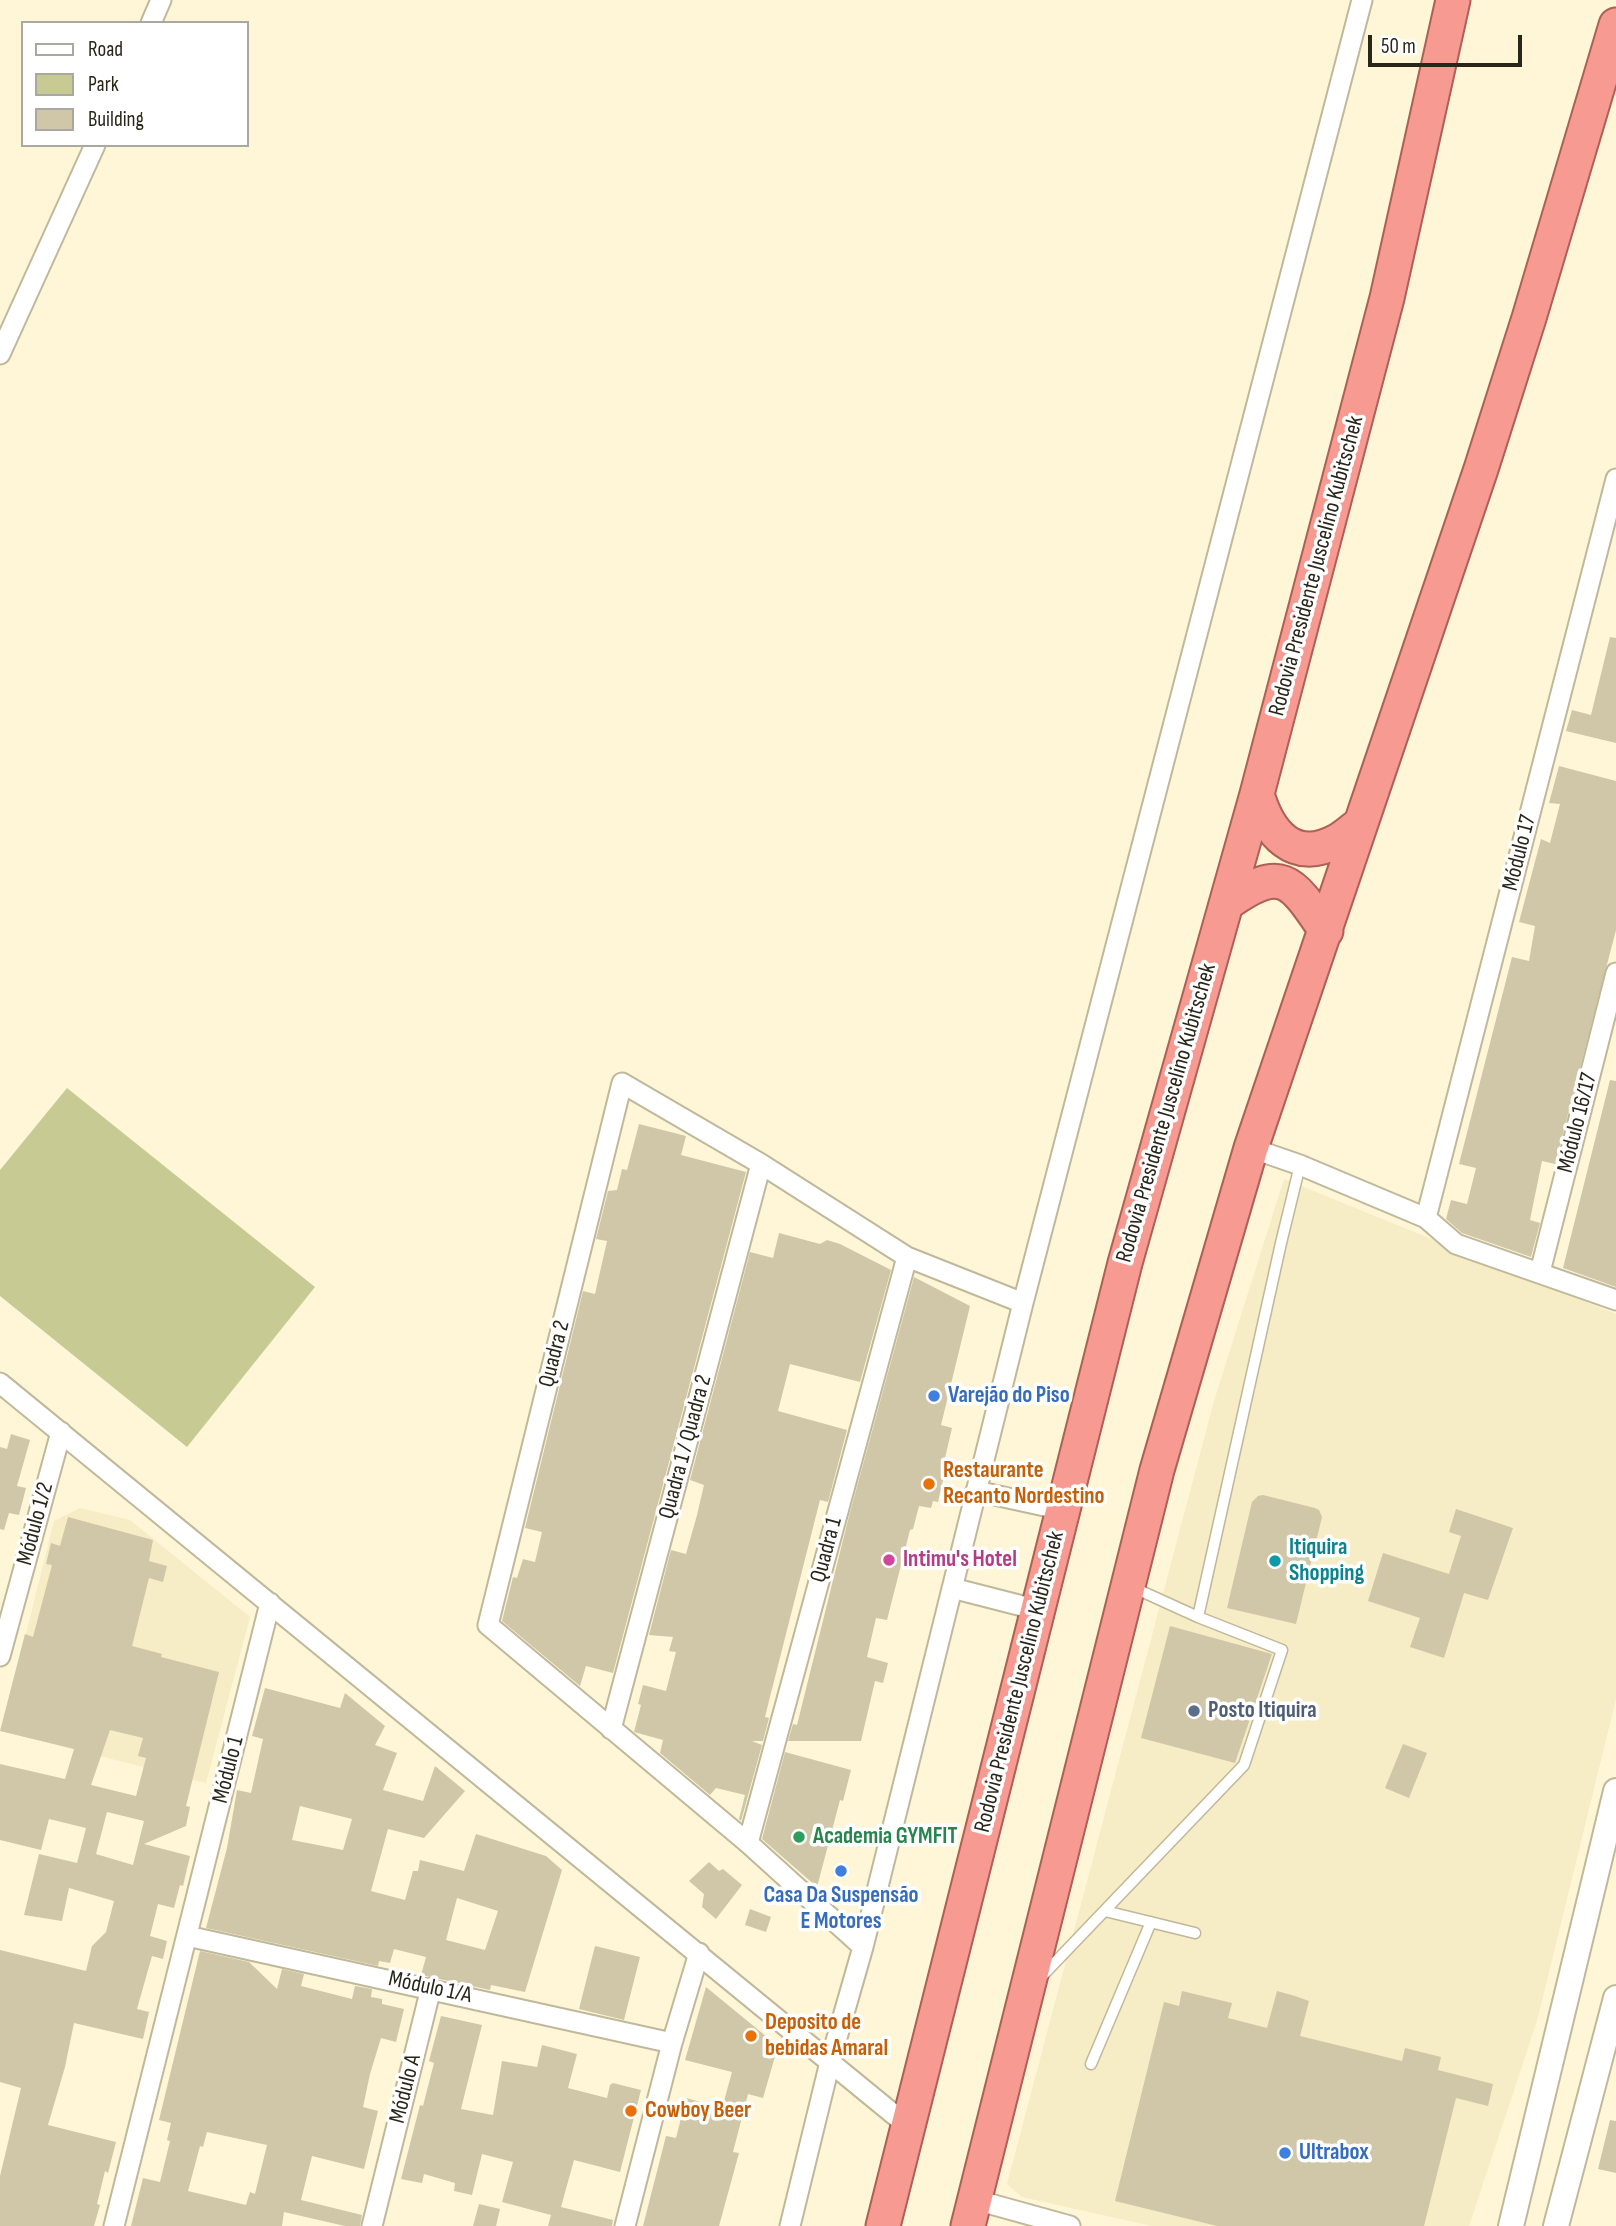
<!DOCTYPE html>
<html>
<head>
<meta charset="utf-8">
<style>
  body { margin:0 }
  #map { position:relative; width:1616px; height:2226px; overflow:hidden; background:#fef6d6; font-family:"Sofia Sans Condensed",sans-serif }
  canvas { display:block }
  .legend { position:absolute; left:21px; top:21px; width:228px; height:126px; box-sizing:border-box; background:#fff; border:2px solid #a9a8a3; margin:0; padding:9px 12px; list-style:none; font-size:21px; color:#29261a }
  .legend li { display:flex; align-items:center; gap:14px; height:35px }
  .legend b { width:35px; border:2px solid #a9a8a3 }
  .scale { position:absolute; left:1368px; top:35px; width:154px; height:32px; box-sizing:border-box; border:4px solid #29261a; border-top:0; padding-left:9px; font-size:21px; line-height:24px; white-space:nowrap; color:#29261a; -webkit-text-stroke:5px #fff; paint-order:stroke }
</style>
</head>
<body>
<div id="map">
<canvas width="1616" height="2226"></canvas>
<ul class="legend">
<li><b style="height:9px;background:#fff"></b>Road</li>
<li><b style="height:19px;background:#c7cb93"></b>Park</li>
<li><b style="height:19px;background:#cfc7a8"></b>Building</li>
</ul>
<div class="scale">50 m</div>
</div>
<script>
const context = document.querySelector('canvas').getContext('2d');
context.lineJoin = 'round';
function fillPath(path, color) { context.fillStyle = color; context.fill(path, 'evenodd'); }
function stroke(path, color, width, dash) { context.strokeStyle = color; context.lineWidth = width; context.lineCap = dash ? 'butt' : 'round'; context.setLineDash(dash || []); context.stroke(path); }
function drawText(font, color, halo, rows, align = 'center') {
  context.font = font + ' "Sofia Sans Condensed",sans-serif'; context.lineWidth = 7; context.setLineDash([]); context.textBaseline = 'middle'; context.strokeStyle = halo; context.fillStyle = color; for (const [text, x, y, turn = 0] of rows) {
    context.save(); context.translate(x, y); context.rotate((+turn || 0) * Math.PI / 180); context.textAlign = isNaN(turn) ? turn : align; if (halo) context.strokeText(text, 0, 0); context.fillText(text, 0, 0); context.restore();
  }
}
const built = new Path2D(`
  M1284,1179l332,135v385l-79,322 -68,205h-317l-130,-29 -15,-13 207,-783z
  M80,1508l50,12 120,97 -44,166 -204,-52 52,-210z`);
const green = new Path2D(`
  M67,1088l248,199 -128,160 -187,-151v-126z`);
const building = new Path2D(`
  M1610,637l6,1v105l-50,-12 6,-21 19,5z
  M1559,766l57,15v149l-61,234 -13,-3 -12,59 10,3 -9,34 -69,-24 -16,-14 5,-19 16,4 9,-36 -17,-4 53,-207 17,4 6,-35 -16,-4 22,-83 9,4 10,-39 -11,-1z
  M1610,1080l6,1v206l-53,-19z
  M639,1124l47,12 -5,19 65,17 -133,501 -27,-7 -6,20 -78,-65 11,-44 4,1 6,-19 12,3 7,-30 -17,-4 58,-237 12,3 12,-53 -11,-2 12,-48 9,-1 5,-21 5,1z
  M779,1233l41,11 7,-4 13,4 51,26 -31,112 -70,-18 -12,47 69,19 -19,72 -8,-2 -49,193 -6,24 4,1 -6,23h-11l10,4 -21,76 -2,-2 6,-24 -29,-7 -6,7 -50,-42 3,-13 -29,-8 7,-27 -3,-1 5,-19 23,6 10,-39 -7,-1 4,-14 -24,-2 22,-85 15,4 11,-39 7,-30 -14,-5 60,-228 23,6z
  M914,1277l56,29 -29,119 11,3 -11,47 3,1 -6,26 -5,-1 -2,7 -12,-2 -6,23 -3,1 -23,90 -11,-2 -9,39 21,6 -5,20 -8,-2 -14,60h-73l5,-17 4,1 52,-209z
  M11,1434l19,6 -13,46 9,2 -7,27 -10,-2 -5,17 -4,-1v-82l7,2z
  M1263,1495l52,13 4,2 3,7 -26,107 -69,-16 25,-106 6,-6z
  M1456,1509l57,19 -25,72 -24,-7 -20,65 -34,-11 10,-29 -52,-17 15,-48 66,21 12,-38 -12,-4z
  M68,1517l85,23 -4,21 18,5 -4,16 -14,-4 -17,68 30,8 -1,3 58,15 -33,134 4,1 -4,19 -42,18 46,12 -7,30 -3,-1 -6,23 -16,-4 -8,32 17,5 -4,18 -11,-3 -15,53 12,3 -6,27 -69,-16 -9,44 -17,58 68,17 -8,31 -3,-2 -8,33 3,1 -6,21h-94v-50l21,-88 -21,-6v-132l86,21 6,-25 14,-14 8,-31 -45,-13 -7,33 -38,-6 15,-61 38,9 9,-35 -37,-9 -8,31 -41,-10v-76l65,15 9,-30 -74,-18 25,-97 8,3 19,-72 -6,-1 5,-21 9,3zM110,1730l33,8 -5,18 8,2 -10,38 -45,-11zM107,1812l37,9 -11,44 -37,-11z
  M1170,1626l102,28 -37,109 -94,-25z
  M265,1688l75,20 5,-15 40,33 -10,19 22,8 -14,37 40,11 12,-35 30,25 -41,47 -36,-9 -17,62 34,9 8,-29h5l2,-11 44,11 12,-37 70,22 16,14 -37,122 -34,-7 -1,5 -69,-15 5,-18 -32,-8 -4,14 -11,-2 -1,5 -172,-38 21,-80 10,-58 14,3 12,-54 -11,-3zM300,1806l52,13 -9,31 -51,-10zM457,1898l41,13 -13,39 -39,-10z
  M1403,1744l24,9 -18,45 -24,-10z
  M785,1752l66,18 -8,31 -3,-1 -23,87 -55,-48z
  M709,1862l10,9 4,-2 19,16 -26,34 -14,-12 2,-13 -15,-13z
  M750,1909l21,8 -5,15 -21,-7z
  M595,1946l45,11 -16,63 -45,-11z
  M200,1951l49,11 28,27 5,-20 22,5 -3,12 51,13 3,-13 17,3 -1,8 11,2v5l22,5 -8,33 -15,-4 -11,36 -7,33 15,4 -14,58 -52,-13 -11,44 61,15 -2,11h-15l-61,-14 -2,14h-151l12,-48 17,4 10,-41 -3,-1 4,-17 -12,-3zM207,2132l60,13 -12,49 -5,-2 -4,13 -58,-14 12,-45 3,1z
  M706,1987l72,59 -15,52 -15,-4 -15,58 6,1 -20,73h-76l23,-90 10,2 10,-40 36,10 10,-36 -47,-12z
  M1182,1991l50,12 -4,15 39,10 10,-37 18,5 14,5 -9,35 102,25 3,-13 36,9 -3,13 55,14 -5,22 -32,-8 -32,128h-207l-102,-25 49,-199 15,4z
  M441,2016l41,9 -21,84 32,6 9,-54 35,6 5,-22 35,9 -9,34 39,10 3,-13 3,-2 28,7 -21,82 -46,-12 -13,47 52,13 -1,6h-64l3,-11 -49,-13 11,-40 -31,-8 -10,41 -18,-4 1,-8 -31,-9 -2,9 -21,-4 19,-74 3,1 11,-43 -5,-2z
  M1610,2120l6,1v52l-18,-4z
  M479,2204l21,5 -4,17h-23z`);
const service = new Path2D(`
  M1132,1587l66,30
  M1105,1911l90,22
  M1043,1975l201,-210 38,-115 -84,-33 83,-374 19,-78
  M1091,2064l60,-142`);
const minor = new Path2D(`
  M151,23l10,-23
  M0,354l95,-209
  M1251,1148l49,17 126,53 30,26 160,56
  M1426,1218l190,-739
  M1540,1272l76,-299
  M0,1383l908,743
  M976,1491l87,19
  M952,1588l86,22
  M0,1656l61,-224
  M611,1729l150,-565
  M748,1843l159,-586
  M187,1936l485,107
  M863,1947l-115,-104 -260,-218 134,-542 139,81 146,93 116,46
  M976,2200l94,26
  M114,2226l156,-623
  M372,2226l59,-238
  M625,2226l47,-183 27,-90
  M790,2226l40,-164 33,-115 160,-644 339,-1303`);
const tertiary = new Path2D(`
  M1511,2226l105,-435
  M1556,2226l60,-228`);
const trunk = new Path2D(`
  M1257,794c11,38 36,71 80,47 8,-4 15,-11 22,-16
  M1226,904c56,-40 65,-25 100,27
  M883,2226l242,-963 132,-469 130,-496 66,-298
  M968,2226l189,-756 94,-322 230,-679 48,-151 87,-293`);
const markers = [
  [934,1396,7,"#3f7fe0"],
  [929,1484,7,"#e8710a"],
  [889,1560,7,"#d1479c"],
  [1275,1561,7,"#0f9aa8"],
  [1194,1711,7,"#5c6f8a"],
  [799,1837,7,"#2e9e5b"],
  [841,1871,7,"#3f7fe0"],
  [751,2036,7,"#e8710a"],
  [631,2111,7,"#e8710a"],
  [1285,2153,7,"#3f7fe0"]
];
const streetNames = [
  ["Rodovia Presidente Juscelino Kubitschek",1317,566,-75],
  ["Módulo 17",1520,853,-76],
  ["Rodovia Presidente Juscelino Kubitschek",1167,1113,-74],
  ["Módulo 16/17",1578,1123,-76],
  ["Quadra 2",555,1354,-76],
  ["Quadra 1 / Quadra 2",686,1447,-75],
  ["Módulo 1/2",36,1524,-75],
  ["Quadra 1",827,1550,-75],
  ["Rodovia Presidente Juscelino Kubitschek",1020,1682,-76],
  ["Módulo 1",229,1770,-76],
  ["Módulo 1/A",430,1988,12],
  ["Módulo A",406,2089,-76]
];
const shopNames = [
  ["Varejão do Piso",948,1396],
  ["Casa Da Suspensão",841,1896,"center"],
  ["E Motores",841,1922,"center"],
  ["Ultrabox",1299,2153]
];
const foodNames = [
  ["Restaurante",943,1471],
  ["Recanto Nordestino",943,1497],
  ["Deposito de",765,2023],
  ["bebidas Amaral",765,2049],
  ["Cowboy Beer",645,2111]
];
const cultureNames = [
  ["Itiquira",1289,1548],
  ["Shopping",1289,1574]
];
const hotelNames = [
  ["Intimu's Hotel",903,1560]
];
const serviceNames = [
  ["Posto Itiquira",1208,1711]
];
const leisureNames = [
  ["Academia GYMFIT",813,1837]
];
fillPath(built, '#f6ecc5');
fillPath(green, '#c7cb93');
fillPath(building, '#cfc7a8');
stroke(service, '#c0b89a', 13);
stroke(minor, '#c0b89a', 23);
stroke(tertiary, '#c0b89a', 28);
stroke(trunk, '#ad6056', 37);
stroke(service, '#fff', 10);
stroke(minor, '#fff', 19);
stroke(tertiary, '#fff', 24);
stroke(trunk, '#f69a92', 33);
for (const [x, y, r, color] of markers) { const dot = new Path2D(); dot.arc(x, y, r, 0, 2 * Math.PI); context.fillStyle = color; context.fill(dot); stroke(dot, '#fff', 2.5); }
drawText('23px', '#29261a', '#fff', streetNames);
drawText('bold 23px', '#366cbe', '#fff', shopNames, 'left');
drawText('bold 23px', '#c56008', '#fff', foodNames, 'left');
drawText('bold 23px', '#0d838f', '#fff', cultureNames, 'left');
drawText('bold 23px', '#b23c85', '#fff', hotelNames, 'left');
drawText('bold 23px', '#4e5e75', '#fff', serviceNames, 'left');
drawText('bold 23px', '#27864d', '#fff', leisureNames, 'left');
</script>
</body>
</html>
